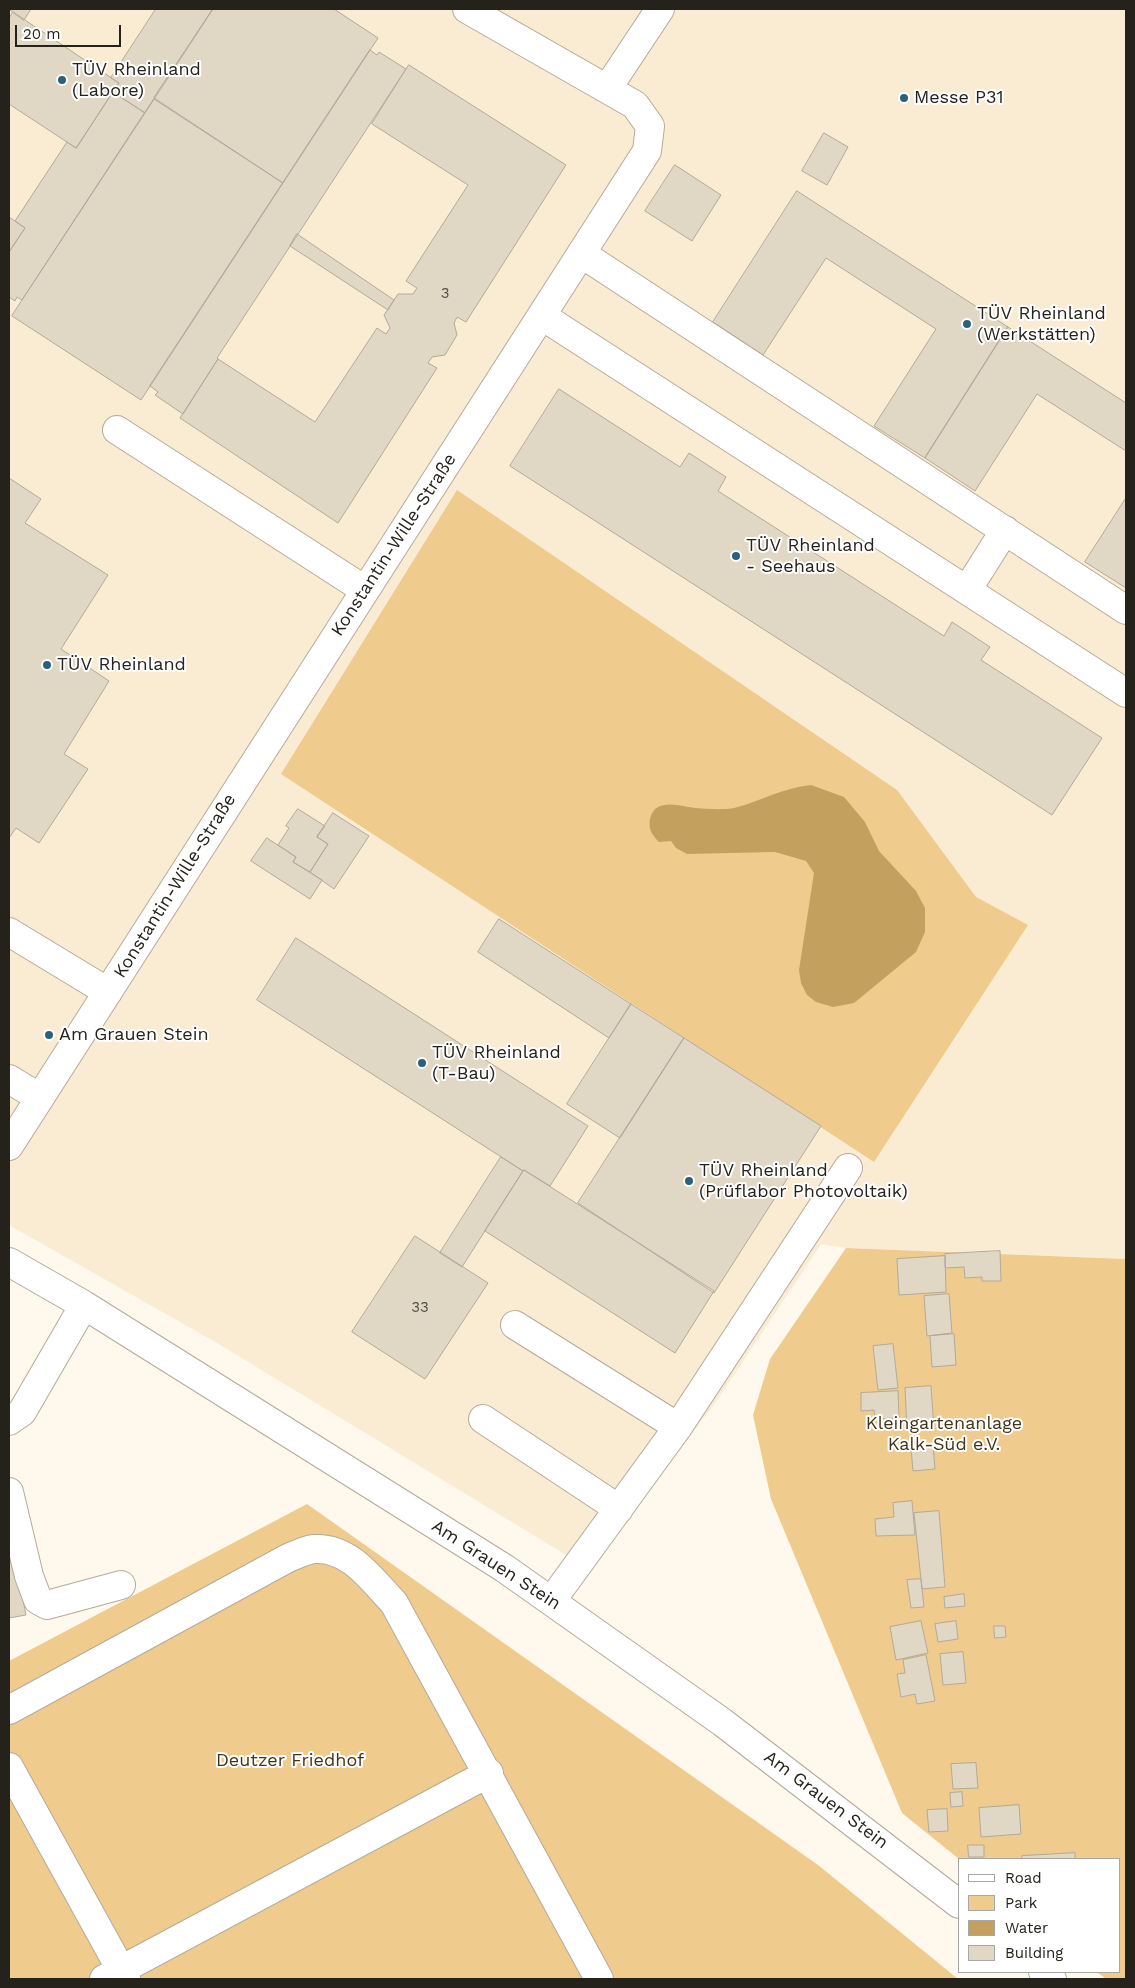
<!DOCTYPE html>
<html>
<head>
<meta charset="utf-8">
<style>
  body { margin:0 }
  #map { position:relative; width:1135px; height:1988px; overflow:hidden; background:#fef8ed; font-family:"Work Sans",sans-serif }
  canvas { display:block }
  .frame { position:absolute; inset:0; border:10px solid #25221b; pointer-events:none }
  .legend { position:absolute; left:958px; top:1858px; width:162px; height:115px; box-sizing:border-box; background:#fff; border:1px solid #a8a7a4; margin:0; padding:6px 9px; list-style:none; font-size:15px; color:#25221b }
  .legend li { display:flex; align-items:center; gap:10px; height:25px }
  .legend b { width:25px; border:1px solid #a8a7a4 }
  .scale { position:absolute; left:15px; top:25px; width:106px; height:22px; box-sizing:border-box; border:2px solid #25221b; border-top:0; padding-left:6px; font-size:15px; line-height:18px; white-space:nowrap; color:#25221b; -webkit-text-stroke:4px #fff; paint-order:stroke }
</style>
</head>
<body>
<div id="map">
<canvas width="1135" height="1988"></canvas>
<div class="frame"></div>
<ul class="legend">
<li><b style="height:6px;background:#fff"></b>Road</li>
<li><b style="height:14px;background:#efcc8d"></b>Park</li>
<li><b style="height:14px;background:#c3a05e"></b>Water</li>
<li><b style="height:14px;background:#e1d7c5"></b>Building</li>
</ul>
<div class="scale">20 m</div>
</div>
<script>
const context = document.querySelector('canvas').getContext('2d');
context.lineJoin = 'round';
function fillPath(path, color) { context.fillStyle = color; context.fill(path, 'evenodd'); }
function stroke(path, color, width, dash) { context.strokeStyle = color; context.lineWidth = width; context.lineCap = dash ? 'butt' : 'round'; context.setLineDash(dash || []); context.stroke(path); }
function drawText(font, color, halo, rows, align = 'center') {
  context.font = font + ' "Work Sans",sans-serif'; context.lineWidth = 4; context.setLineDash([]); context.textBaseline = 'middle'; context.strokeStyle = halo; context.fillStyle = color; for (const [text, x, y, turn = 0] of rows) {
    context.save(); context.translate(x, y); context.rotate((+turn || 0) * Math.PI / 180); context.textAlign = isNaN(turn) ? turn : align; if (halo) context.strokeText(text, 0, 0); context.fillText(text, 0, 0); context.restore();
  }
}
const built = new Path2D(`
  M9,9h1117v1250l-280,-11 -25,-4 -107,161 -128,162 -369,-224 -208,-118z`);
const green = new Path2D(`
  M457,490l440,300 79,107 52,28 -154,237 -593,-388z
  M846,1248l280,11v720h-20l-9,-7h22v-113h-160l-57,-46 -131,-314 -18,-84 17,-56z
  M307,1504l511,361 140,114h-949v-318z`);
const water = new Path2D(`
  M811,785l33,12 21,25 14,29 37,40 9,17v24l-9,20 -62,51 -21,4 -17,-5 -9,-7 -6,-12 -2,-13 15,-97 -8,-12 -31,-9 -88,2 -11,-6 -5,-7 -12,1c-7,-7 -11,-13 -9,-23 5,-23 32,-12 46,-11 11,1 28,2 38,0 27,-7 48,-20 77,-23z`);
const building = new Path2D(`
  M9,9h22l-7,11z
  M156,9h57l-68,104 -32,-21 6,-9 -8,-5z
  M213,9h121l44,29 -95,145 -129,-85z
  M13,12l106,71 -43,65 -67,-44v-85z
  M370,50l7,5 2,-3 27,17 -189,289 1,1 -35,55 -28,-19 3,-3 -8,-6z
  M409,65l157,100 -100,157 -9,-5 -3,6 3,12 -12,20 -13,2 -4,6 9,5 -99,155 -158,-105 38,-59 97,63 62,-94 9,6 4,-6 -6,-13 14,-21h15l4,-6 -11,-7 62,-96 -96,-61z
  M113,92l32,21 -123,187 -5,-3 -2,4 -6,-4v-45l16,-24 -10,-7 52,-79 9,6z
  M154,99l129,84 -142,217 -129,-84z
  M824,133l24,14 -21,38 -25,-14z
  M675,165l46,30 -29,46 -47,-30z
  M797,191l211,136 -83,131 -51,-32 62,-97 -110,-71 -63,97 -50,-33z
  M9,217l16,11 -16,24z
  M297,234l97,66 -6,10 -98,-64z
  M1008,327l118,76v48l-89,-57 -62,97 -50,-33z
  M559,389l121,78 9,-14 37,24 -8,14 226,145 8,-14 38,25 -9,13 121,78 -50,77 -542,-349z
  M9,478l32,21 -16,24 83,52 -47,74 48,32 -45,73 24,15 -49,74 -23,-15 -7,10z
  M1126,498v90l-41,-26z
  M298,809l27,17 -8,11 11,7 -18,28 -17,-10 3,-5 -18,-12 11,-17 -3,-2z
  M333,813l36,23 -35,53 -24,-17 18,-28 -11,-7z
  M267,838l29,19 -3,5 29,18 -12,19 -59,-38z
  M499,919l132,85 -22,34 -131,-86z
  M296,938l292,188 -38,60 -26,-16 -1,1 -266,-171z
  M631,1004l53,34 -64,100 -53,-34z
  M684,1038l137,88 -107,167 -136,-90z
  M501,1157l22,14 -61,96 -22,-14z
  M524,1170l190,121 -39,62 -190,-122z
  M415,1236l73,47 -63,96 -73,-47z
  M1000,1251l1,30h-19v-4l-17,1 -1,-11 -19,1v-14z
  M945,1256l1,36 -47,3 -2,-36z
  M949,1294l3,39 -25,3 -3,-40z
  M954,1334l2,31 -24,2 -2,-31z
  M893,1344l5,44 -20,2 -5,-44z
  M931,1386l3,43 -27,1 -2,-42z
  M898,1391l1,27 -24,1 -1,-9 -13,1v-18z
  M933,1446l2,23 -22,2 -2,-23z
  M912,1501l3,34 -39,1 -1,-17 19,-2 -1,-14z
  M939,1511l6,76 -23,2 -8,-76z
  M15,1561l11,54 -17,3v-55z
  M921,1579l3,28 -13,1 -4,-28z
  M964,1594l1,12 -20,2 -1,-11z
  M921,1621l7,32 -32,7 -6,-33z
  M956,1621l2,18 -20,3 -3,-18z
  M994,1626h11l1,11 -11,1z
  M963,1652l3,31 -23,2 -3,-31z
  M926,1655l9,46 -18,3 -2,-10 -14,3 -4,-23 8,-1 -2,-13z
  M976,1763l2,25 -25,1 -2,-25z
  M962,1792l1,14 -12,1 -1,-14z
  M1019,1805l2,29 -40,3 -2,-29z
  M947,1809l1,22 -19,1 -2,-22z
  M968,1845h16v12h-15z
  M1075,1853v6h-53v-3z`);
const minor = new Path2D(`
  M607,89l53,-80
  M582,254l544,356
  M542,316l584,377
  M117,430l248,160
  M967,590l38,-60
  M9,932l99,60
  M9,1079l31,19
  M9,1146l638,-995 3,-25 -15,-21 -168,-96
  M9,1262l75,43 420,263 218,154 237,182
  M515,1325l163,102
  M483,1419l136,90
  M9,1421l13,-9 62,-107
  M9,1492l20,84 9,24 9,5 74,-20
  M552,1600l126,-173 170,-259
  M9,1710l279,-152c8,-3 17,-8 26,-9 36,-2 57,30 80,54l205,376
  M9,1767l117,212
  M1043,1972l9,7
  M104,1979l385,-206`);
const markers = [
  [62,80,5,"#2a617c"],
  [904,98,5,"#2a617c"],
  [967,324,5,"#2a617c"],
  [736,556,5,"#2a617c"],
  [47,665,5,"#2a617c"],
  [49,1035,5,"#2a617c"],
  [422,1063,5,"#2a617c"],
  [689,1181,5,"#2a617c"]
];
const numberNames = [
  ["3",445,294],
  ["33",420,1308]
];
const poiNames = [
  ["TÜV Rheinland",72,70],
  ["(Labore)",72,91],
  ["Messe P31",914,98],
  ["TÜV Rheinland",977,314],
  ["(Werkstätten)",977,335],
  ["TÜV Rheinland",746,546],
  ["- Seehaus",746,567],
  ["TÜV Rheinland",57,665],
  ["Am Grauen Stein",59,1035],
  ["TÜV Rheinland",432,1053],
  ["(T-Bau)",432,1074],
  ["TÜV Rheinland",699,1171],
  ["(Prüflabor Photovoltaik)",699,1192]
];
const streetNames = [
  ["Konstantin-Wille-Straße",394,545,-57],
  ["Konstantin-Wille-Straße",175,886,-58],
  ["Am Grauen Stein",496,1565,33],
  ["Am Grauen Stein",826,1800,37]
];
const parkNames = [
  ["Kleingartenanlage",944,1424],
  ["Kalk-Süd e.V.",944,1445],
  ["Deutzer Friedhof",290,1761]
];
fillPath(built, '#faecd3');
fillPath(green, '#efcc8d');
fillPath(water, '#c3a05e');
fillPath(building, '#e1d7c5');
stroke(building, '#b4aa9a', 1);
stroke(minor, '#b4aa99', 30);
stroke(minor, '#fff', 28);
for (const [x, y, r, color] of markers) { const dot = new Path2D(); dot.arc(x, y, r, 0, 2 * Math.PI); context.fillStyle = color; context.fill(dot); stroke(dot, '#fff', 2); }
drawText('15px', '#544f46', null, numberNames);
drawText('18px', '#25221b', '#fff', poiNames, 'left');
drawText('18px', '#25221b', '#fff', streetNames);
drawText('18px', '#433416', '#fff', parkNames);
</script>
</body>
</html>
